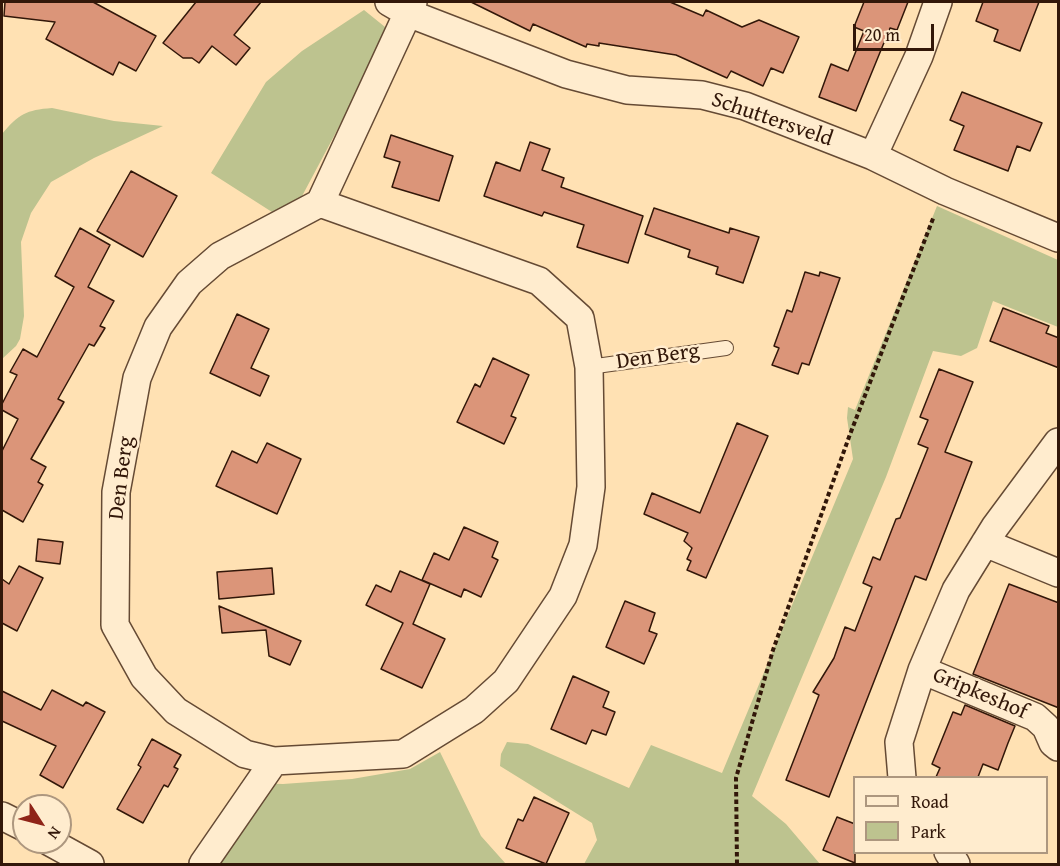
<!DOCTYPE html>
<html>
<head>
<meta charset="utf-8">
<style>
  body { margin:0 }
  #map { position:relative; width:1060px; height:866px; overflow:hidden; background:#ffe1b3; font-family:"Gentium Book Plus",serif }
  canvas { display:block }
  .frame { position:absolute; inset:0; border:3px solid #321709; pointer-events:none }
  .legend { position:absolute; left:853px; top:776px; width:195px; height:78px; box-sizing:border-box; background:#ffecce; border:2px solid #ad977f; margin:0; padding:8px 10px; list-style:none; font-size:18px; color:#321709 }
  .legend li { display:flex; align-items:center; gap:12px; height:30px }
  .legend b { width:30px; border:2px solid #ad977f }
  .north { position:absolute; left:12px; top:794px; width:60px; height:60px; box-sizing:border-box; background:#ffecce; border:2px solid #ad977f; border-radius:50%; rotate:126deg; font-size:16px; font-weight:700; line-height:24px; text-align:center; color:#321709 }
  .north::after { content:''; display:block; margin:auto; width:21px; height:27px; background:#8f2418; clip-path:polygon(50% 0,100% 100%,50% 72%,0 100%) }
  .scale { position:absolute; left:853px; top:24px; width:81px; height:27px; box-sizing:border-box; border:3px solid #321709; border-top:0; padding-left:8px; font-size:18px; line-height:21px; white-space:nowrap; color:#321709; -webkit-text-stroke:4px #ffecce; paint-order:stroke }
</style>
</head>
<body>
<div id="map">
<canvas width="1060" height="866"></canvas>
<div class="frame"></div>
<ul class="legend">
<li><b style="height:8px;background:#ffecce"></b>Road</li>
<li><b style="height:16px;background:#bdc38f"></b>Park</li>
</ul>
<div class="north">N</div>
<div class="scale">20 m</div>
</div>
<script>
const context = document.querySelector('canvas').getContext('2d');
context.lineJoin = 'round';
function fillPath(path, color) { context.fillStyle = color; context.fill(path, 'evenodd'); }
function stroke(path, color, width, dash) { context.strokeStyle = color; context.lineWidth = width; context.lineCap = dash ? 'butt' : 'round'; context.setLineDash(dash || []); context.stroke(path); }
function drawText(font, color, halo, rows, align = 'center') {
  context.font = font + ' "Gentium Book Plus",serif'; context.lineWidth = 5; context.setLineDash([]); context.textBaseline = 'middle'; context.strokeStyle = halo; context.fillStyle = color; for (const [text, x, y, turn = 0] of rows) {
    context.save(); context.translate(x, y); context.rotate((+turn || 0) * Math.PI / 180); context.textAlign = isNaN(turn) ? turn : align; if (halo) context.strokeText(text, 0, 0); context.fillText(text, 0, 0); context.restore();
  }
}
const green = new Path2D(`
  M364,10l26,21 -89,167 -29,14 -61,-39 55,-91 36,-31z
  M52,108l62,13 49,5 -69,32 -43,24 -20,31 -10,29 3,74 -4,23 -4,7 -14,13v-225c17,-20 24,-24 50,-26z
  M937,206l121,54v67l-65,-26 -16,47 -16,8 -28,-5 -47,126 -134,319 34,28 34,40h-236l13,-24 -5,-17 -92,-57 1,-12 6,-12 21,2 101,44 22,-43 71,28 131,-314 -6,-41 1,-11 7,3z
  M440,752l41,84 25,28h-296l46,-81 27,1 69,-5 58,-10z`);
const building = new Path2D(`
  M5,2h88l63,34 -20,35 -17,-9 -6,13 -67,-36 9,-17 -51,-6z
  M196,2h65l-27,33 16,13 -14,17 -24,-19 -13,17 -7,-5h-9l-20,-15z
  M471,2h199l33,14 3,-6 36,17 17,-7 40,17 -16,36 -12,-5 -8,18 -32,-15 -4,7 -51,-23 -77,-12v3l-12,-2 -1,3 -53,-23 -3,7z
  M864,2h44l-11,28 -7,-2 -34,83 -37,-14 12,-33 17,7 16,-40 -10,-4z
  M983,2h56l-19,49 -26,-10 4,-11 -22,-9z
  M962,92l80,31 -12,28 -13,-5 -9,25 -54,-21 10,-24 -14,-6z
  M391,135l62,21 -14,45 -47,-14 8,-25 -16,-5z
  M530,142l20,7 -8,21 22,8 -3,9 82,29 -15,47 -51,-16 7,-22 -40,-13 -2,4 -58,-20 12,-34 24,9z
  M131,171l46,25 -34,61 -46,-26z
  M654,208l75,25 1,-5 29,9 -16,46 -27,-9 2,-7 -30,-10 2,-7 -45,-16z
  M80,228l30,17 -22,42 26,14 -14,25 5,2 -11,18 -5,-2 -31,55 6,3 -33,57 15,8 -8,15 5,3 -20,37 -21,-12v-59l16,-32 -16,-9v-6l15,-29 -7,-3 13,-23 14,8 37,-70 -19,-11z
  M805,272l14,4 1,-4 20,6 -31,87 -7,-2 -4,11 -26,-9 7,-17 -5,-2 13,-36 5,2z
  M1003,308l46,18 -3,7 13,5v30l-69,-27z
  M237,314l32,15 -18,39 18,8 -9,20 -50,-23z
  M493,358l36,17 -18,41 5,2 -12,26 -47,-22 18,-38 5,3z
  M939,369l34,13 -28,70 27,10 -46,118 -11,-4 -86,221 -43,-17 33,-85 -6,-3 21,-34 11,-31 10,4 17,-44 -9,-4 10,-26 7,3 16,-41 4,-1 28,-70 -10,-4 10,-24 -8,-3z
  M737,423l31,13 -62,142 -19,-8 4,-9 -4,-2 5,-11 -8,-7 4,-8 -44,-19 8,-21 48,20z
  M267,443l34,16 -24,55 -61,-28 16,-35 25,12z
  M464,527l34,15 -6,15 6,3 -17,37 -17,-8 -3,8 -39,-17 12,-27 15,7z
  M38,539l25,3 -3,22 -24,-3z
  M19,566l24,12 -26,53 -15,-8v-44l7,5z
  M272,568l2,26 -55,5 -2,-27z
  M400,571l30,13 -17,40 32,15 -23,49 -41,-19 22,-46 -37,-18 10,-20 15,7z
  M1009,584l50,19v105l-86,-34z
  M625,601l30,12 -6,18 8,3 -13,30 -38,-17z
  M219,606l82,35 -11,24 -21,-9 -3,-26 -44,3z
  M573,676l36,16 -6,15 12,5 -9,23 -14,-5 -6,14 -35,-15z
  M52,690l31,16 3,-4 19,10 -42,76 -23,-13 16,-29 -54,-25v-30l39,19z
  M965,705l50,21 -7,17 -10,27 -15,-6 -5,13h-42l4,-9 -8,-4 21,-52 8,3z
  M152,739l29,16 -7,12 4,2 -10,18 -4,-2 -21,38 -26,-14 24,-42 -3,-2z
  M534,797l35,16 -23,51 -40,-16 12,-29 5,2z
  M837,817l18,7v39l-32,-13z`);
const path = new Path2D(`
  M737,864l-1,-86 37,-128 76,-213 85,-221`);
const lane = new Path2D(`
  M589,367l137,-19`);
const street = new Path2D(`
  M389,2l19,11 158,61 61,16 75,5 43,11 128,50 72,35 113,47
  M873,156l46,-100 19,-54
  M320,203l219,78 41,37 9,49 2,120 -8,58 -20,51 -57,85 -32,29 -71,44 -129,7 -29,-7 -69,-43 -32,-34 -29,-52 1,-133 21,-114 21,-51 31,-44 31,-27 100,-53 93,-201
  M985,543l73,30
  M922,670l113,47 11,10 7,16 5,4
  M902,778l-3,-36 23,-72 34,-80 39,-63 63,-85
  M2,816l22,11
  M50,842l40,22
  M948,852l8,12
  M203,864l71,-103`);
const streetNames = [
  ["Schuttersveld",772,120,19],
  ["Den Berg",658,357,-8],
  ["Den Berg",122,478,-83],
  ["Gripkeshof",980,694,23]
];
fillPath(green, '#bdc38f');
fillPath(building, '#db9579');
stroke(building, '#321709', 1.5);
stroke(lane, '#654a34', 16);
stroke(street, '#654a34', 30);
stroke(path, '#321709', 4, [4.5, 3]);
stroke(lane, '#ffecce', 14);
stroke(street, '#ffecce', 27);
drawText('22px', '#321709', '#ffecce', streetNames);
</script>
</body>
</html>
